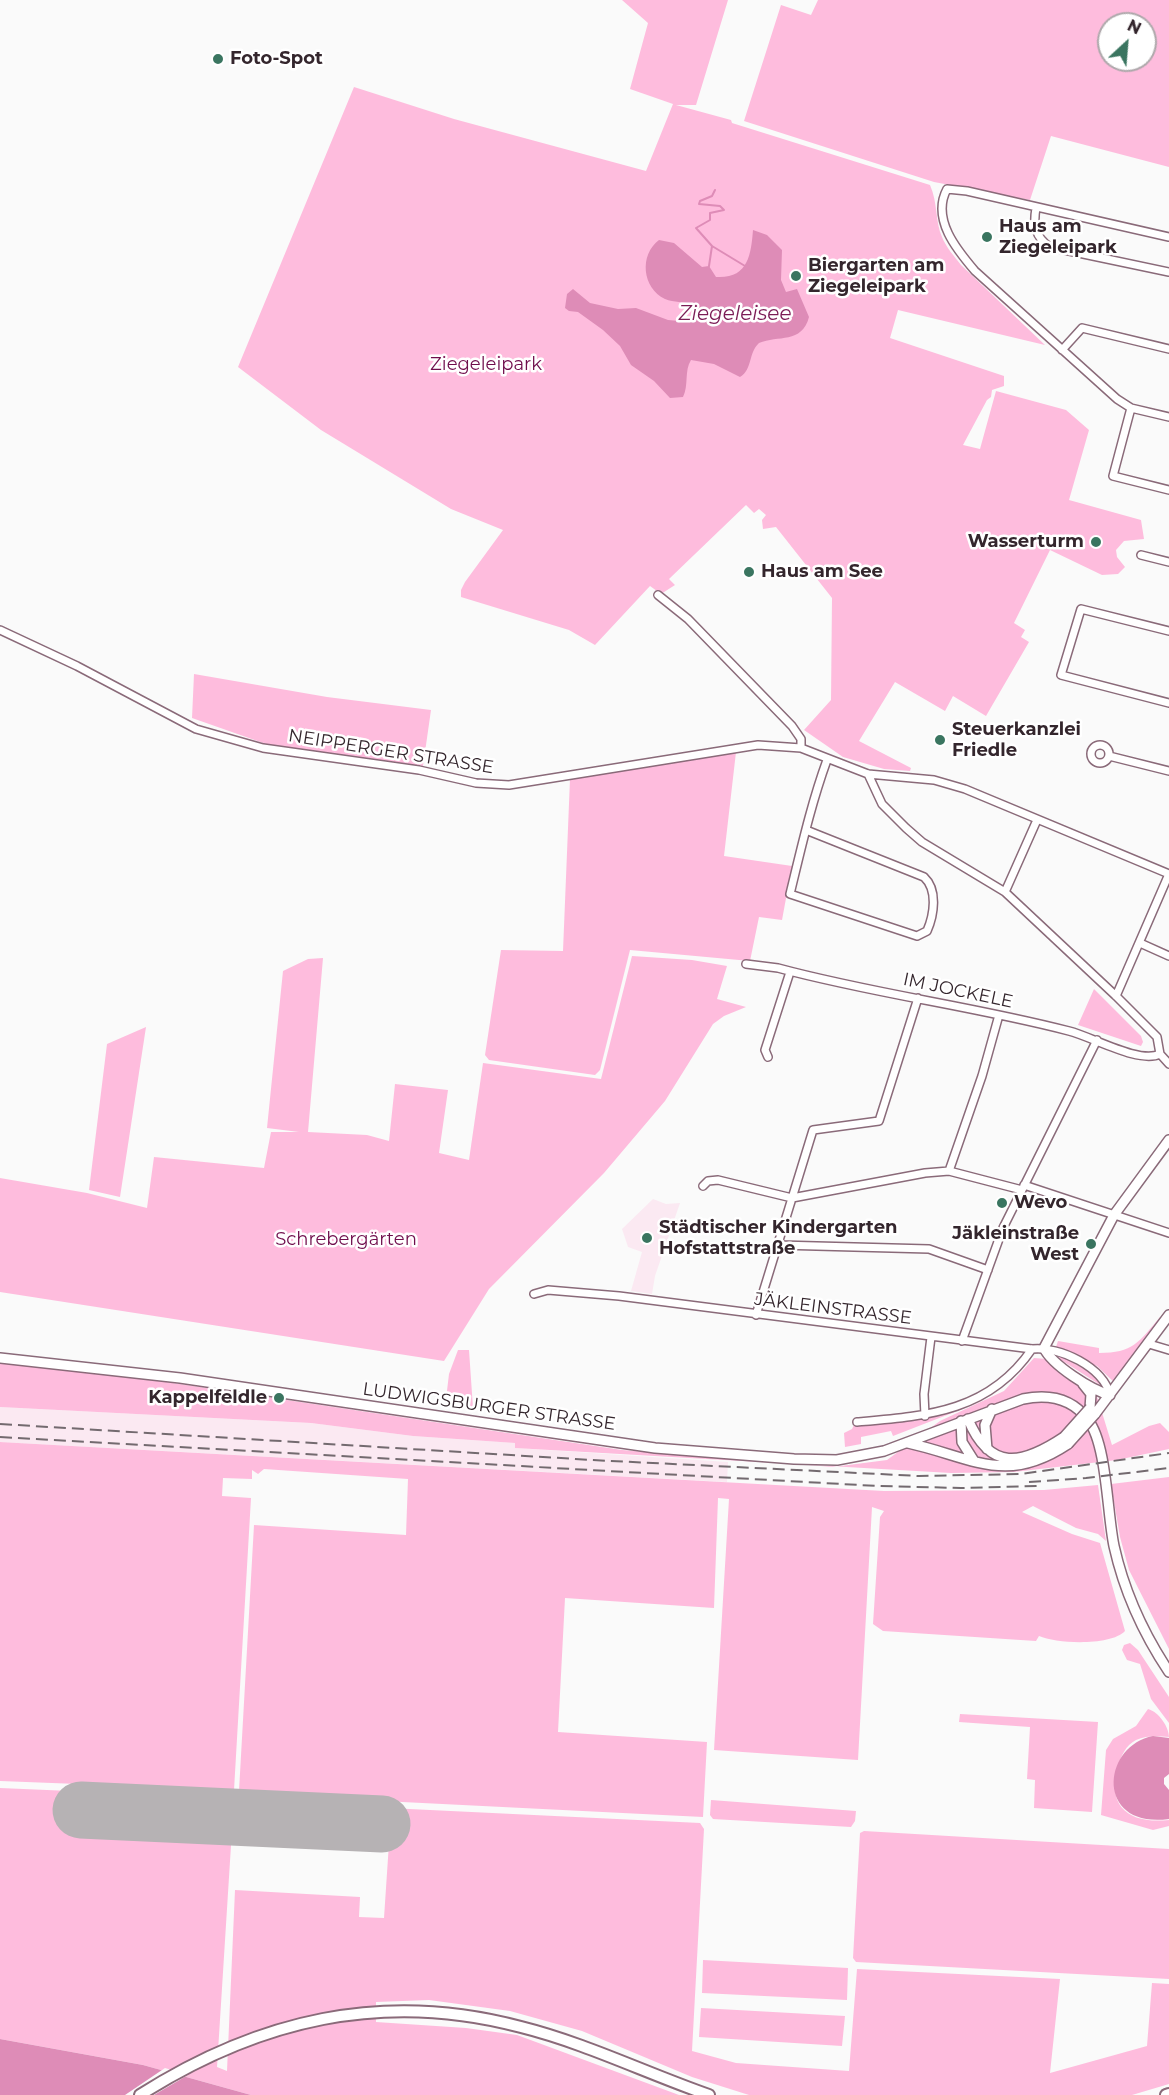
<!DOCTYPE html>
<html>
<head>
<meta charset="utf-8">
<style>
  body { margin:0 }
  #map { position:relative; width:1169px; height:2095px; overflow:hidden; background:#fafafa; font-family:Montserrat,sans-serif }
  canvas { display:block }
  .north { position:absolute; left:1097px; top:12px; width:60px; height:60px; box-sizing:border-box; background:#fff; border:2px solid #aea8ab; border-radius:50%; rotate:26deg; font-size:16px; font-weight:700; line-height:24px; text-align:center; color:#34262d }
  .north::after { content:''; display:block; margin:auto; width:21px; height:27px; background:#3a7560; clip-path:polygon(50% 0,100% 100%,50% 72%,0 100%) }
</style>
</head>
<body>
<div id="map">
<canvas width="1169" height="2095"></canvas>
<div class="north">N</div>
</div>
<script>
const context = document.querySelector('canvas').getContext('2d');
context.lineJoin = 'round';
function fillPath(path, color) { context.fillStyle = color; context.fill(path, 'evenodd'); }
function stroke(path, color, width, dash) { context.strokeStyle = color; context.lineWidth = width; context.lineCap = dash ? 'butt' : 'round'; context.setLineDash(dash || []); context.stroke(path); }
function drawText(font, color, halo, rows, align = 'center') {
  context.font = font + ' Montserrat,sans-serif'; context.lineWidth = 5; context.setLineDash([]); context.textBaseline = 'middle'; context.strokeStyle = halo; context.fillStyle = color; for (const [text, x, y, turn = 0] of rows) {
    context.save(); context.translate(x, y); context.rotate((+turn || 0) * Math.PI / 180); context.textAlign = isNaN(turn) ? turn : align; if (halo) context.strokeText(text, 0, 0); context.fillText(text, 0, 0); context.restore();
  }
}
const built = new Path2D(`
  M653,1199l13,5 14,-1 -25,73 -3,18 -21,-3 11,-39 -14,-5 -6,-18z
  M0,1407l311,16 102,13 102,7 1,5 212,14 -1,20 -727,-40z`);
const green = new Path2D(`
  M622,0h106l-32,105h-20l55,15 1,3 198,62c8,18 5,36 12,52 4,10 12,19 19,28l84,80 -147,-35 -8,28 114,38v10l-12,4 -1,7 -4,3 -24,45 17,4 16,-58 70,19 23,20 -20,70 72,20 3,19 -20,2 -8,9 1,7 8,10 -7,7 -16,1 -52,-25 -36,73 11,7 -4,7 8,5 -43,74 -33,-20 -8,15 -50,-29 -36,59 52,27 -1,3 -26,-2 -41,-12 -39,-27 27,-30 1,-102 -56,-71 -13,2 -1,-9 4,-5 -7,-6 -5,4 -8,-8 -77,74 6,6 -14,9 -11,-8 -55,59 -26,-15 -108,-33v-7l4,-8 38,-52 -52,-21 -130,-79 -83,-63 116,-280 100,32 192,52 27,-67 -43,-15 18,-66z
  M818,0h351v167l-118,-31 -21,64 -96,-18 -190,-61 37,-116 30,10zM1109,24h36v36h-36z
  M194,674l133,23 104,13 -8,56 -157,-22 -74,-26z
  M736,752l-12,104 68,10 -10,54 -23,-3 -9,44 -120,-11 -30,120 -5,5 -106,-15 -4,-5 16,-105 62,1 7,-172z
  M632,956l60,4 35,6 -10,33 29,8 -22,9 -11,8 -48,77 -61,72 -115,116 -45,72 -444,-69v-114l87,15 60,15 7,-51 110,11 7,-36h28l-32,-4 16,-157 25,-12 15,-1 -15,174 59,3 22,6 6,-57 53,6 -9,63 30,7 14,-97 118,16z
  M1094,989l47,47 2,6 -2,4 -63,-21z
  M146,1027l-26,170 -31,-7 18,-146z
  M1160,1317l3,2 -20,28 -9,5 -2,9 -16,23 -19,-18 -42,-16 3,-9 41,7v5c34,0 40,-11 61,-36z
  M458,1350h11l4,58 -22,-4 -5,-5 3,-25z
  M1061,1356l34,19 10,13 -47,-30z
  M1034,1358l13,1 49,34 16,52 37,-19 11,-3 9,9v17l-52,11 -103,12 -63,1 -436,-25v-5l-102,-7 -102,-13 -311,-16v-44l126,13 496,74 211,17 54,-7 53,-39 64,-30z
  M964,1406l1,2 -72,28 -2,-5 -30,6v7l-16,3 -1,-14 8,-4 2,-4 71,-7z
  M0,1442l884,49 160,-1 54,-5 8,56 -8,-7 -22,-6 -43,-22 -11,6 50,22 28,9 25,88c-14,15 -68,13 -86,5l-3,5 -153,-10 -10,-7 7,-107 4,-6 -12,-4 -14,253 -144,-10 15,-251 -11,-1 -4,110 -149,-10 -7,134 149,10 -4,75 -461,-23 -3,-3 15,-266 152,10 2,-56 -144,-10 -6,5 -6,-4v9l-29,-1 -1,18 29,2 -17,292 -234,-9z
  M1169,1477v172l-40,-79 -9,-33 -9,-53z
  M1130,1643l8,7 31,47v26l-18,-24 -11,-35 -13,-4 -5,-10 2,-5z
  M1148,1709c11,3 21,18 21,28 -11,-1 -22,-2 -33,3 -10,5 -15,16 -18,26 -12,42 12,58 51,54v6l-16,4 -52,-15 5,-65 7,-11 23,-13z
  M960,1714l138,8 -6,90 -58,-4 1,-28 -8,-1 3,-52 -71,-5z
  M0,1788l234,10 -17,269 10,4 8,-181 125,7 -1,20 25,1 5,-75 -151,-11 1,-26 4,-5 457,22 4,6 -12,222 44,12 113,8 8,-102 203,10 -10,94 97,-27 5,-63 17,1v100l-37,11h-383l-57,-18 -110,-46 -72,-20 -81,-11 -53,2v20l90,6 51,7 162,60h-428l-108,-30 -143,-26z
  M711,1800l145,11 -1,10 -4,6 -138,-8 -3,-4z
  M864,1831l305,18v130l-313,-17 -3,-4 7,-125z
  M703,1960l145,8 -1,32 -145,-7z
  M701,2008l144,8 -3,30 -143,-9z`);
const water = new Path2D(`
  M753,230l14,5 15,15 -1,30 5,12 11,-3 12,28c-7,27 -31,18 -50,26 -11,10 -6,26 -19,34l-26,-13 -23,-4c-7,11 -2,25 -8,37l-13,1 -16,-17 -23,-16 -11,-19 -17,-16 -25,-18 -9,-1 -4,-3 2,-14 6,-5 17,14 28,6 18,-1 32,12 22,2 7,-7 -4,-10c-9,-4 -19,-2 -28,-6 -23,-11 -26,-44 -6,-59l15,3 28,24 7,-1 7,11c32,2 35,-22 37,-47z
  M1153,1736l16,2v36l-5,4v6l5,6v29c-74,10 -68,-73 -16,-83z
  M0,2039l143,26 108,30h-251z`);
const pier = new Path2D(`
  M165,2068l23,7 -34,20h-29z`);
const stream = new Path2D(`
  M712,246l33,20
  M709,266l3,-20 -16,-18 14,-8v-7l14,-3 -4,-4 -21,-2 1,-3 12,-5 3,-6`);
const runway = new Path2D(`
  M81,1810l301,14`);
const street = new Path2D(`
  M1036,208c-3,17 -1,29 14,39l119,25
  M1169,237l-202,-46 -20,-2c-16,30 10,61 28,82l142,128 14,9 38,9
  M1062,350l20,-22 87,21
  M1131,408l-18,68 56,14
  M1141,555l28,7
  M658,595l30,24 104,107 9,13v9
  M0,630l77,36 119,63 67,19 156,22 57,13 33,2 249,-40 43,3 67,26 66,6 31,9 204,85
  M1169,631l-88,-22 -20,66 108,28
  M1091 754a9 9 0 1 1 18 0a9 9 0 1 1-18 0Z
  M1109,756l60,15
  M868,774l14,30 24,24 16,14 83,50 111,104 41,41 3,17 9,10
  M806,830l118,47c14,13 10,38 3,54l-10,5 -127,-42c11,-45 21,-90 37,-134
  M1005,892l32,-72
  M1140,943l29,13
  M746,964l32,4c96,26 195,38 291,63 24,6 70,33 91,23
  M1116,996l53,-122
  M768,1057l-3,-7 25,-78
  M949,1171l33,-95 17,-61
  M1024,1185l145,48
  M703,1186l5,-5 10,-1 74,18 133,-25 24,-2 73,19
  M779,1245l150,4 59,21
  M534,1294l14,-4 71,6 413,53c28,-3 71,18 78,46
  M756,1315l57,-185 66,-9 39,-123
  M962,1341l41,-113 94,-188
  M1149,1344l20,6
  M925,1416l-1,-22 7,-57
  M857,1422c70,-6 132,-10 175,-73`);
const secondary = new Path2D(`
  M0,1358l180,20 475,70 139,11 43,1 47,-9 139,-52c25,-5 49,-1 65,21 19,24 19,93 26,126 10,45 29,87 55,126
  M1083,1384l8,10 -1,14
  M1110,1395c-19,-5 -58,-30 -66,-47l70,-133 55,-75
  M1095,1414l74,-99
  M968,1419c22,53 54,46 96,18
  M961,1421l1,21 12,19
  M908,1443c64,14 97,43 160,1
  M987,1449l-2,-24 7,-16`);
const primary = new Path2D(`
  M140,2095c118,-75 243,-105 381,-68 64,16 125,46 188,68
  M1166,2095l3,-1`);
const rail = new Path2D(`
  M0,1424l592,36 327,16 102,-2 148,-21
  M0,1437l877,49 84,2 77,-2
  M1029,1482l57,-4 83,-10`);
const secondaryBridge = new Path2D(`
  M1064,1437l26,-29
  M1068,1444l27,-30`);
const markers = [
  [218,59,6,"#3a7560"],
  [987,237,6,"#3a7560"],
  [796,276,6,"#3a7560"],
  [1096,542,6,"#3a7560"],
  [749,572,6,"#3a7560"],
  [940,740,6,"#3a7560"],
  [1002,1203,6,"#3a7560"],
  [647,1238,6,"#3a7560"],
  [1091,1244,6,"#3a7560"],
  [279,1398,6,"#3a7560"]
];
const poiNames = [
  ["Foto-Spot",230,59],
  ["Haus am",999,227],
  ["Ziegeleipark",999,248],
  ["Biergarten am",808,266],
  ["Ziegeleipark",808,287],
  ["Wasserturm",1084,542,"right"],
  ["Haus am See",761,572],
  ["Steuerkanzlei",952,730],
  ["Friedle",952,751],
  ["Wevo",1014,1203],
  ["Städtischer Kindergarten",659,1228],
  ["Hofstattstraße",659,1249],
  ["Jäkleinstraße",1079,1234,"right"],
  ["West",1079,1255,"right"],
  ["Kappelfeldle",267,1398,"right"]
];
const parkNames = [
  ["Ziegeleipark",486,365],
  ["Schrebergärten",346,1240]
];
const streetNames = [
  ["NEIPPERGER STRASSE",391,752,9],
  ["IM JOCKELE",958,991,12],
  ["JÄKLEINSTRASSE",833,1309,7],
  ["LUDWIGSBURGER STRASSE",489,1407,8]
];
const waterNames = [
  ["Ziegeleisee",735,314]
];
fillPath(built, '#fbe9f2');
fillPath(green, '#febcdd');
fillPath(water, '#de8cb7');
fillPath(pier, '#fafafa');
stroke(stream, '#de8cb7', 2);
stroke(runway, '#b6b2b4', 57);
stroke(street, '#8a6a79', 10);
stroke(secondary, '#8a6a79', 12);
stroke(primary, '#8a6a79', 14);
stroke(street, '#fff', 7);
stroke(secondary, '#fff', 9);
stroke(primary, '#fff', 10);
stroke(rail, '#736a6f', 2, [12, 6]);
stroke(secondaryBridge, '#8a6a79', 12, []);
stroke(secondaryBridge, '#fff', 9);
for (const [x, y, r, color] of markers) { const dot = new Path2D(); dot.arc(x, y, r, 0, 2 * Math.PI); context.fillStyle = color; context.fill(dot); stroke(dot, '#fff', 2); }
drawText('bold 18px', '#34262d', '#fff', poiNames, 'left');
drawText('18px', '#6f0d4c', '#fff', parkNames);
drawText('18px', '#34262d', '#fff', streetNames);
drawText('italic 20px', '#7b1c56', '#fff', waterNames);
</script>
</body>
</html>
